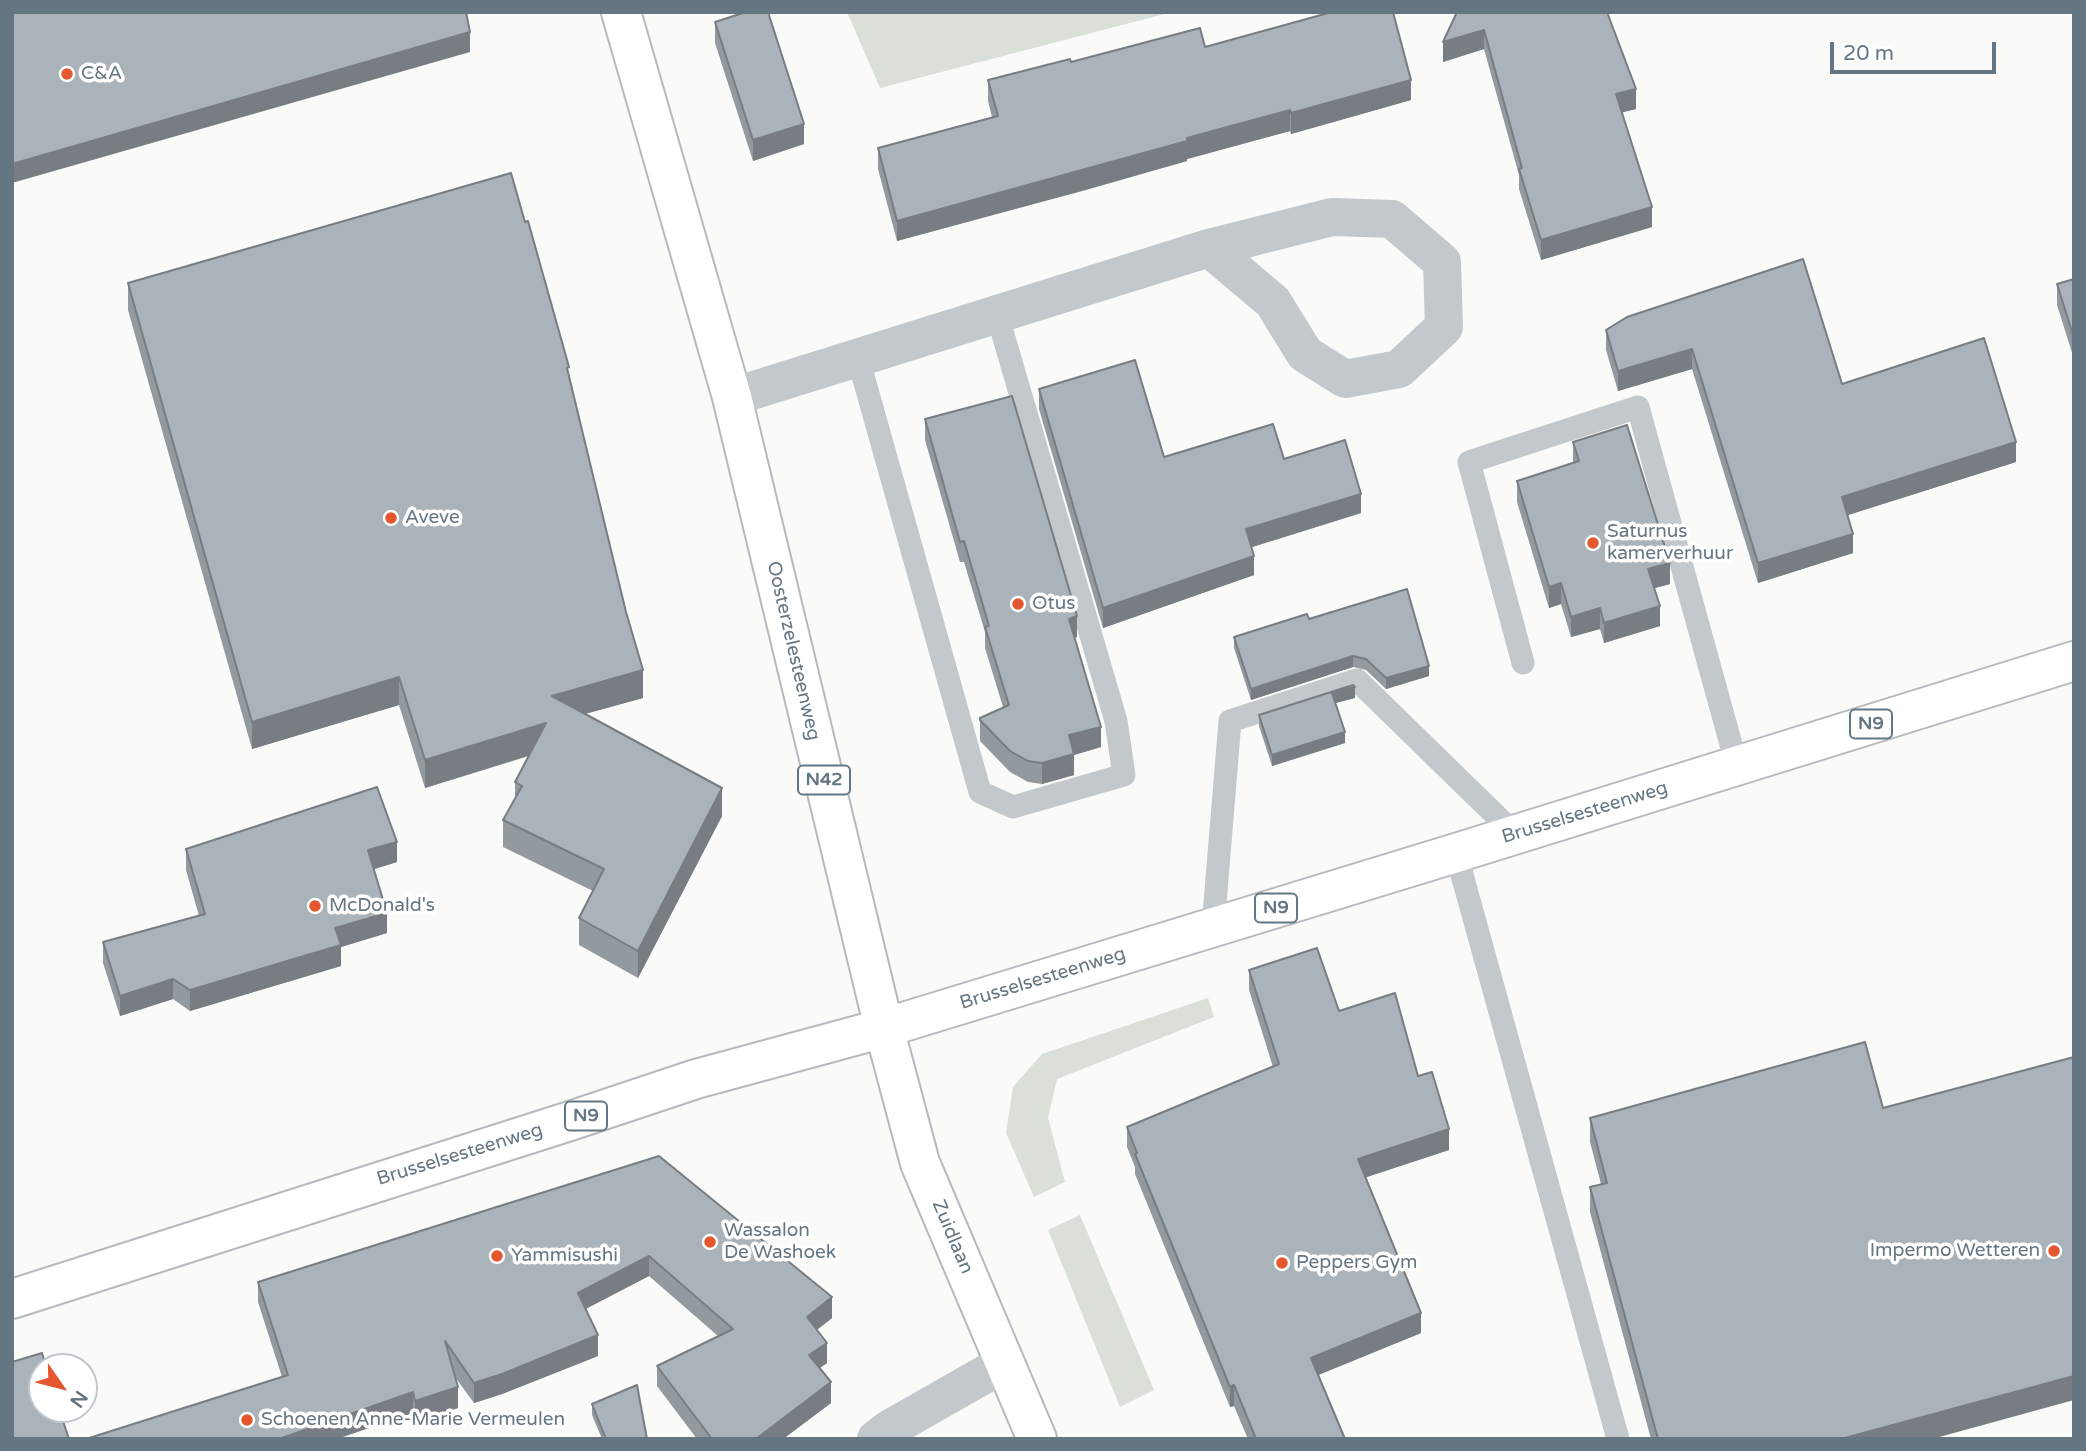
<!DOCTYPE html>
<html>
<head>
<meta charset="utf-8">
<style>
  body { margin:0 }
  #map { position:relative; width:2086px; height:1451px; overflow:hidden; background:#fafaf8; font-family:"Varela Round",sans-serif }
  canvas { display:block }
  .frame { position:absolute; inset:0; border:14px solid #657683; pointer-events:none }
  .north { position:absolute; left:28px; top:1353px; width:70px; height:70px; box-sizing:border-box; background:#fff; border:2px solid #c1c8cd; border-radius:50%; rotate:125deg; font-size:19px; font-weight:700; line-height:28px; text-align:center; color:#657683 }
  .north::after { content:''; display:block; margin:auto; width:24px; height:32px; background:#e4572e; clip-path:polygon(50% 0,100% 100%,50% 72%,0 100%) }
  .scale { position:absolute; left:1830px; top:42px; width:166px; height:32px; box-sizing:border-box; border:4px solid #657683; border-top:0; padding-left:9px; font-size:21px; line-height:24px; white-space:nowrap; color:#657683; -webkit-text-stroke:5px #fff; paint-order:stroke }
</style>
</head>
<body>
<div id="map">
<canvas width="2086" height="1451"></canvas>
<div class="frame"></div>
<div class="north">N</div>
<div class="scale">20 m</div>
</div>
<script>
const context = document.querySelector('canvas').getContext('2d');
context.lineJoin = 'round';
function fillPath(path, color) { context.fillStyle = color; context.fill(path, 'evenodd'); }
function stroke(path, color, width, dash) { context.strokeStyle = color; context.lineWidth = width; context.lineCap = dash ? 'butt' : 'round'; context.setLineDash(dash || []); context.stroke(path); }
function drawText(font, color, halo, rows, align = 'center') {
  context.font = font + ' "Varela Round",sans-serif'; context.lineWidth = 7; context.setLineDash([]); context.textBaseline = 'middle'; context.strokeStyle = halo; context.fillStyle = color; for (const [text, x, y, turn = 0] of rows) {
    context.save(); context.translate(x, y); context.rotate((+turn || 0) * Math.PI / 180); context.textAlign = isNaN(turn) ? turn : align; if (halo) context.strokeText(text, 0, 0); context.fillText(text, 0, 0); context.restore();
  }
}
const green = new Path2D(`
  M847,12h325l-292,76z
  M1208,998l6,19 -157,62 -9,39 17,64 -31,15 -28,-64 7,-46 29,-33z
  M1080,1215l74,175 -34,17 -72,-177z`);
const service = new Path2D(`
  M858,358l122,434 33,15 111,-32 -8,-54 -119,-407
  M1523,663l-54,-201 169,-55 99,359
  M1456,853l162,586
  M1213,927l17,-206 127,-41 159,155`);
const minor = new Path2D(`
  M732,397l477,-149 123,-31 60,2 50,43 2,65 -45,42 -54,10 -40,-25 -32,-52 -64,-54
  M876,1439l13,-10 116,-66`);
const secondary = new Path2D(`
  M884,1028l36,135 117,276`);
const primary = new Path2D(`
  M621,12l111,385 152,631
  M12,1299l558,-178 126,-42 188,-51 572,-175 618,-192`);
const wall = new Path2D(`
  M1457,12l179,97 -14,3 30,115 -111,33 -22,-71v-14l-35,-126 -41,13z
  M715,22l89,122 -51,17 -38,-118z
  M1205,47l206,53 -120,34 -1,-3 -103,28v2l-290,80 -19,-72v-21l114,-31 -4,-16v-21l83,-18z
  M2074,279v80l-17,-54v-21z
  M128,283l441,97 74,318 -58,16 137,102 -84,162 -59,-33v-27l14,-27 -90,-44v-27l12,-21v-17l14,-26 -104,32 -26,-83 -147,44 -124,-439z
  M1606,330l236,54 174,78 -169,53 6,38 -95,30 -66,-214 -74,22 -12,-41z
  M1039,389l125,68 120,2 77,54 -109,34 2,28 -151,53 -64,-219z
  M925,419l152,218 -2,1 26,109 -27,8v20l-32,9 -14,-2 -18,-10 -30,-31v-23l23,-11 -18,-59v-16l-21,-70h-4l-35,-122z
  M1573,442l97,142 -16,4 6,38 -56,17 -4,-14 -29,8 -10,-33 -12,4 -32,-106v-21l56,-18z
  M1309,619l120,57 -43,13 -20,-19 -13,-3 -102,33 -17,-52v-11z
  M1355,698l-20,5 10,40 -73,23 -13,-40v-11z
  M186,849l211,13 -23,7 13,64 -46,14v19l-151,45 -17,-12 -53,17 -17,-53v-21l96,-26 -13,-46z
  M1249,970l90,41 79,65 31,74 -83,27 55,156 -103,42 27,64h-97l-14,-33 -4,1 -95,-233v-7l-8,-20v-20l146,-60 -24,-77z
  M1883,1108l49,331h-281l-61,-227v-25l11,-3 -11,-42v-24z
  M659,1156l173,162 -15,12 10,33 -7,5 11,35 -48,36h-86l-40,-53v-20l61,-30 -69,-60 -64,33 13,47 -96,38 -28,9 -19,-26 3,31 -43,13 -2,-8 -200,-13 69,-23 -24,-75v-20z
  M592,1404l55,35h-45l-10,-24z`);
const shadedWall = new Path2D(`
  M1484,30v19l-41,13v-20z
  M470,32v20l-458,131v-19z
  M1411,80v20l-120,34v-21z
  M1636,89v20l-20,5v-20z
  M1290,110v21l-103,28v2l-101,29 -189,51v-20l290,-83z
  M804,124v20l-51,17v-21z
  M1652,207v20l-111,33v-20z
  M1692,349v20l-74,22v-20z
  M2016,442v20l-174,55v-20z
  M1361,494v19l-115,36v-20z
  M1853,534v19l-95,30v-20z
  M1254,556v19l-151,53v-20z
  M1670,563v21l-22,6v-21z
  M1561,583v21l-12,4v-21z
  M1660,606v20l-56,17v-20z
  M1600,608v21l-29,8v-20z
  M1077,616v21l-8,3v-21z
  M1353,656v11l-102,33v-11z
  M1429,666v10l-43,13v-11z
  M643,670v28l-91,25v-27z
  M399,677v28l-147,44v-27z
  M1355,687v11l-23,6v-11z
  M546,723v27l-121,38v-28z
  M1101,727v20l-27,8v20l-32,9v-21l27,-28z
  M1345,732v11l-73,23v-11z
  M722,788v28l-84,162v-27z
  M397,842v20l-29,9v-21z
  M387,913v20l-46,14v19l-151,45v-21l145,-62z
  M173,979v20l-53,17v-20z
  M1449,1129v21l-91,30v-21z
  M649,1256v20l-71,37v-20z
  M832,1297v21l-25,19v-20z
  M1421,1313v20l-110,45v-20z
  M598,1335v21l-96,38 -28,9v-20z
  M827,1343v20l-18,12v-20z
  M2074,1376v24l-142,39h-91z
  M831,1382v21l-48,36h-27z
  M1234,1385v21l-4,1v-20z
  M458,1387v21l-43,13v-20z
  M413,1392v21l-76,26h-59z`);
const building = new Path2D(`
  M12,12h454l4,20 -458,132z
  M746,12h22l36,112 -51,16 -38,-118z
  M1332,12h61l18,68 -120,33 -1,-3 -103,28v3l-290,80 -19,-73 120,-32 -10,-36 82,-21 1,3 129,-34 5,19z
  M1457,12h150l29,77 -20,5 36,113 -111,33 -22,-71 3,-1 -38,-138 -41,12z
  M511,173l14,49 3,-1 41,146 -2,1 59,244 17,58 -91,26 170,92 -84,163 -59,-33 25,-49 -101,-49 19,-34 -7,-4 31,-59 -121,37 -26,-83 -147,45 -124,-439z
  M1803,259l39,125 142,-46 32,104 -174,55 11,37 -95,29 -66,-214 -74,22 -12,-41 21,-13z
  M2074,279v59l-17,-54z
  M1135,360l29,97 109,-33 11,35 61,-19 16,54 -115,35 8,27 -151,52 -64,-219z
  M1012,396l65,220 -8,3 32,108 -32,8 5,19 -32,9 -14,-2 -18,-10 -30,-31v-2l29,-13 -24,-78 4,-1 -25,-85 -4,1 -35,-123z
  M1627,425l43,138 -22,6 12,37 -56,17 -4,-15 -29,9 -10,-34 -12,4 -32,-106 62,-20 -6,-19z
  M1407,589l22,77 -43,12 -20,-19 -13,-3 -102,33 -17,-52 73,-23 2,5z
  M1353,685l2,2 -23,6 13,39 -73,23 -13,-40z
  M377,787l20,55 -29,8 19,63 -52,15 6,17 -151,45 -17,-11 -53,17 -17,-54 102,-28 -19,-65z
  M1317,948l22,63 56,-18 23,83 14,-4 17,57 -91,30 63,154 -110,45 34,81h-89l-22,-54 -4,2 -95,-233 2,-1 -10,-26 152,-63 -30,-94z
  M1865,1042l18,66 191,-51v319l-233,63h-183l-68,-252 17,-4 -17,-65z
  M659,1156l173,141 -25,20 20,26 -18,12 22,27 -75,57h-44l-55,-73 76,-37 -84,-73 -71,37 20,42 -96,39 -28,9 -29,-42 13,46 -43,14 -2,-9 -134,47h-193l202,-64 -30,-93z
  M42,1353l4,14h-4v42h17l10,30h-57v-77z
  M637,1385l10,54h-41l-14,-35z`);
const markers = [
  [67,74,7,"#e4572e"],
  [391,518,7,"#e4572e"],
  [1593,543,7,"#e4572e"],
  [1018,604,7,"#e4572e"],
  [315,906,7,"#e4572e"],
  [710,1242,7,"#e4572e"],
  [2054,1251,7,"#e4572e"],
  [497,1256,7,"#e4572e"],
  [1282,1263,7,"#e4572e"],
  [247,1420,7,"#e4572e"]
];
const shields = [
  [1871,724,42],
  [824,780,52],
  [1276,908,42],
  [586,1116,42]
];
const shieldNames = [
  ["N9",1871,724],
  ["N42",824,780],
  ["N9",1276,908],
  ["N9",586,1116]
];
const poiNames = [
  ["C&A",81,74],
  ["Aveve",405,518],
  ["Saturnus",1607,532],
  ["kamerverhuur",1607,554],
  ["Otus",1032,604],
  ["McDonald's",329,906],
  ["Wassalon",724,1231],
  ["De Washoek",724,1253],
  ["Impermo Wetteren",2040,1251,"right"],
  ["Yammisushi",511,1256],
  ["Peppers Gym",1296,1263],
  ["Schoenen Anne-Marie Vermeulen",261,1420]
];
const streetNames = [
  ["Oosterzelesteenweg",793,651,77],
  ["Brusselsesteenweg",1585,813,-17],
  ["Brusselsesteenweg",1043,979,-17],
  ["Brusselsesteenweg",460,1155,-17],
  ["Zuidlaan",952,1237,67]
];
fillPath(green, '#dadfd7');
stroke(secondary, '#b3babf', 42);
stroke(primary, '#b5babe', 42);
stroke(service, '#c3c8cc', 23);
stroke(minor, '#c3c8cc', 38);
stroke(secondary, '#fff', 38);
stroke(primary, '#fff', 38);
fillPath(wall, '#929a9f');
fillPath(shadedWall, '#777d82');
fillPath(building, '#aab3b9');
stroke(building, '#777d82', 2);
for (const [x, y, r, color] of markers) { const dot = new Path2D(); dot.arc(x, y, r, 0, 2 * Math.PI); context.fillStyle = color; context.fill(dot); stroke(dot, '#fff', 2.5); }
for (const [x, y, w] of shields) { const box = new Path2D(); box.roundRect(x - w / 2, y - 14.5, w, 29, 5); context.fillStyle = '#fff'; context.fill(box); stroke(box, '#657683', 2); }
drawText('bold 18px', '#657683', null, shieldNames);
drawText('19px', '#657683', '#fff', poiNames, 'left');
drawText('19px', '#657683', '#fff', streetNames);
</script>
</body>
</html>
